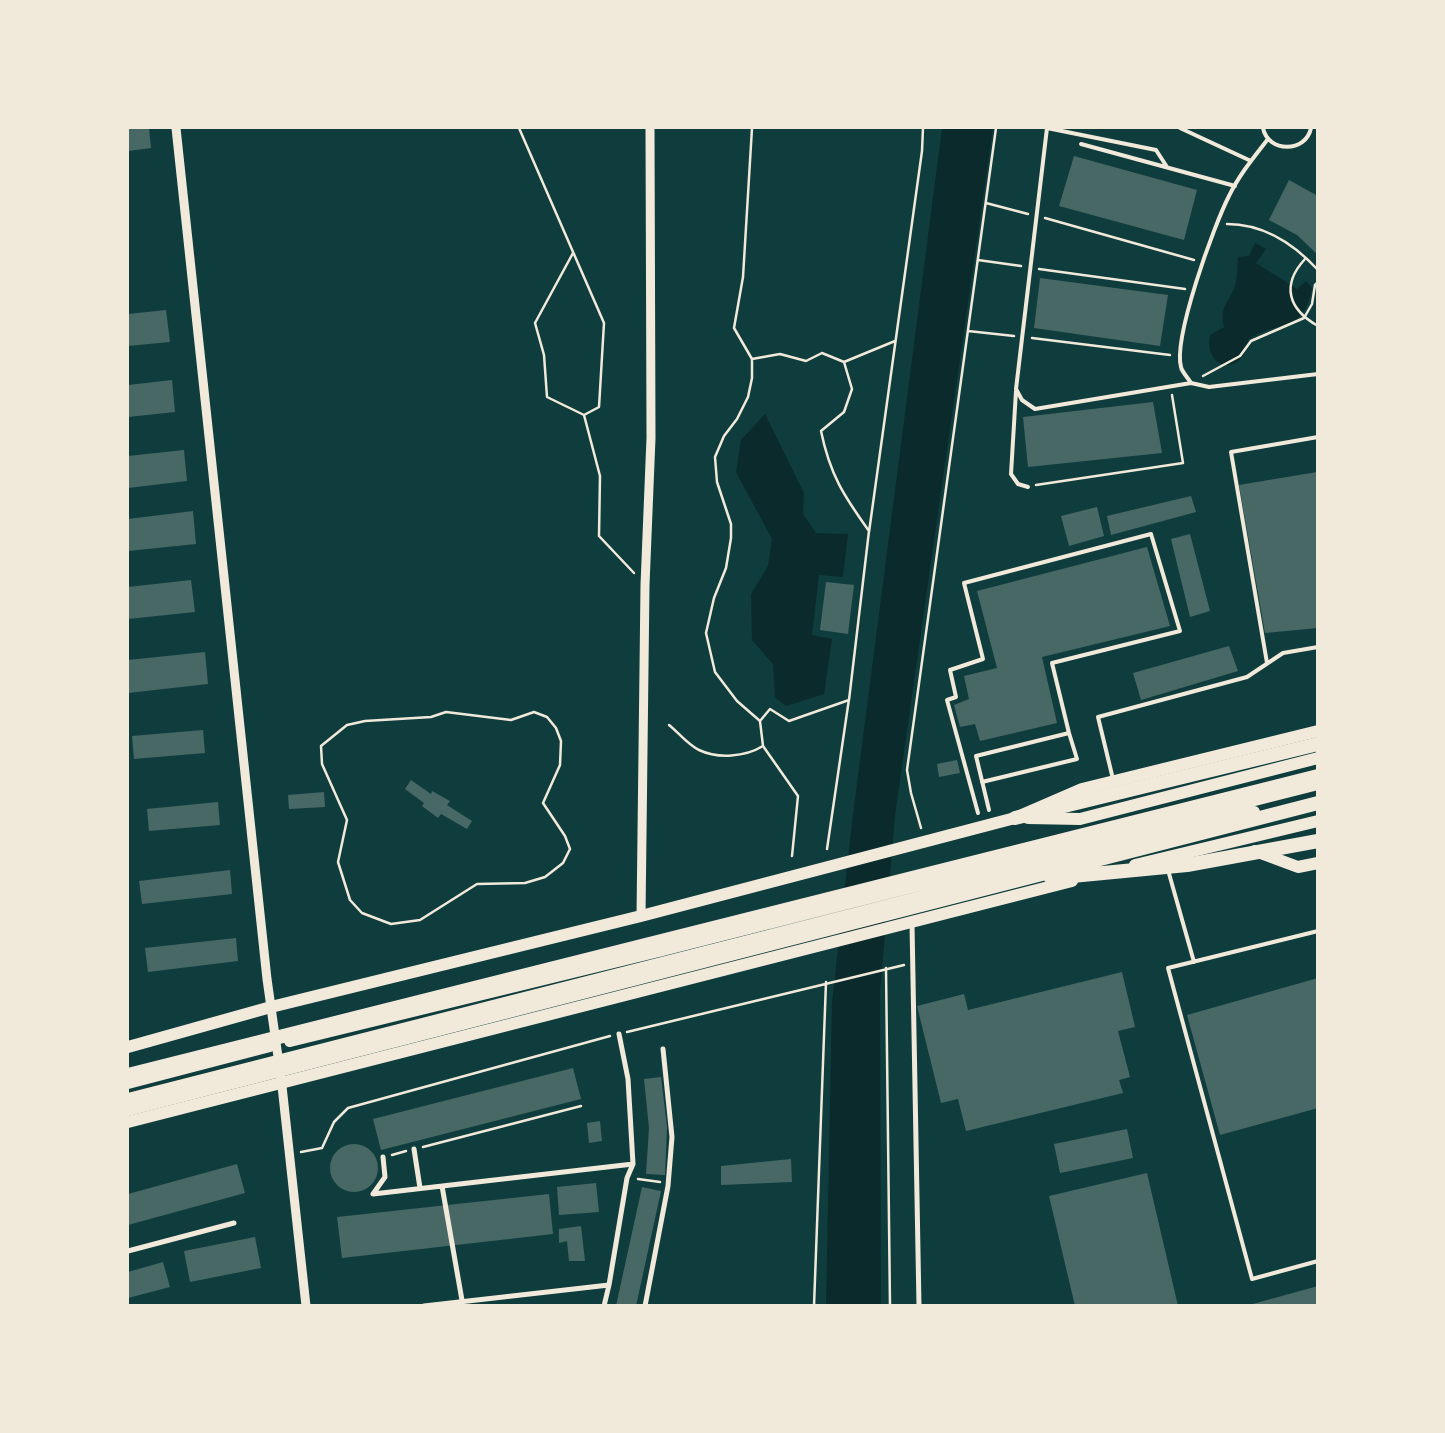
<!DOCTYPE html>
<html>
<head>
<meta charset="utf-8">
<style>
  body { margin:0 }
  #map { position:relative; width:1445px; height:1433px; overflow:hidden; background:#0f3d3e; font-family:"Source Sans 3",sans-serif }
  canvas { display:block }
  .frame { position:absolute; inset:0; border:129px solid #f1e9da; pointer-events:none }
</style>
</head>
<body>
<div id="map">
<canvas width="1445" height="1433"></canvas>
<div class="frame"></div>
</div>
<script>
const context = document.querySelector('canvas').getContext('2d');
context.lineJoin = 'round';
function fillPath(path, color) { context.fillStyle = color; context.fill(path, 'evenodd'); }
function stroke(path, color, width, dash) { context.strokeStyle = color; context.lineWidth = width; context.lineCap = dash ? 'butt' : 'round'; context.setLineDash(dash || []); context.stroke(path); }
const water = new Path2D(`
  M942,128h51l-98,687 -15,177 1,313 -55,1 6,-303 20,-181z
  M1255,243l11,6 -10,14 41,26 9,-8 6,7c-8,46 -34,31 -64,52 -5,39 -45,29 -38,-5l14,-8c-5,-23 6,-24 11,-42 3,-8 2,-19 3,-28l11,-1z
  M765,414l39,79 -1,21 13,19 32,1 -5,43 -24,-2 -7,60 20,4 -8,55 -38,12 -11,-9 -2,-33 -21,-24 -1,-46 17,-28 4,-27 -36,-67 5,-32z`);
const building = new Path2D(`
  M128,128h21l2,20 -23,3z
  M1074,156l123,34 -13,50 -125,-34z
  M1289,180l29,16v59l-21,-20 -28,-15z
  M1040,278l128,17 -8,51 -126,-18z
  M166,310l4,32 -42,4v-32z
  M172,380l3,32 -47,5v-32z
  M1153,402l9,51 -134,14 -5,-50z
  M184,450l3,31 -59,7v-32z
  M1317,472l1,156 -53,5 -26,-148z
  M1191,496l5,16 -85,23 -4,-19z
  M1097,507l7,29 -35,10 -8,-30z
  M193,511l3,33 -68,7v-32z
  M1190,534l20,77 -20,6 -19,-78z
  M1147,547l23,79 -128,31 15,66 -77,18 -5,-17 -15,3 -6,-22 15,-6 -5,-23 33,-8 -20,-77z
  M191,580l4,32 -67,7v-32z
  M826,582l28,3 -6,49 -28,-4z
  M1229,646l9,25 -97,29 -8,-27z
  M205,652l3,32 -80,9v-33z
  M203,730l2,23 -71,6 -2,-23z
  M957,760l3,13 -21,4 -2,-13z
  M411,780l20,14 1,-3 18,10 -3,4 25,16 -5,8 -26,-15 -3,4 -16,-12 2,-3 -19,-14z
  M324,792l1,15 -36,2 -1,-14z
  M218,802l2,23 -71,6 -2,-22z
  M230,870l2,24 -90,10 -3,-23z
  M236,938l2,23 -90,11 -3,-24z
  M1122,972l13,55 -17,4 12,46 -11,3 4,13 -157,38 -8,-32 -17,4 -24,-97 47,-12 4,16z
  M1318,978v130l-98,27 -33,-120z
  M573,1068l8,31 -200,51 -8,-31z
  M661,1077l6,50 -2,48 -19,-1 3,-46 -5,-49z
  M600,1121l2,20 -13,2 -2,-20z
  M1127,1129l6,29 -73,15 -6,-29z
  M330 1168a24 24 0 1 1 48 0a24 24 0 1 1-48 0Z
  M791,1159l1,23 -71,3v-19z
  M237,1164l8,29 -117,32v-31z
  M1147,1173l31,133h-103l-26,-110z
  M596,1183l3,29 -40,3 -2,-28z
  M642,1187l19,4 -25,115h-20z
  M549,1194l4,40 -211,24 -5,-41z
  M581,1226l4,35h-16l-2,-20 -8,2v-14z
  M255,1237l6,31 -71,14 -6,-31z
  M163,1262l7,25 -42,11v-26z
  M1318,1286v20h-69v-1z`);
const path = new Path2D(`
  M519,128l85,195 -5,84 -15,8 16,61 -1,60 35,37
  M986,203l42,11
  M1045,218l149,42
  M1227,224c37,0 67,20 91,46
  M573,253l-38,70 9,32 3,42 37,18
  M1305,259c-24,26 -17,50 13,67
  M978,260l43,6
  M1039,269l146,20
  M968,331l46,5
  M1032,338l138,17
  M752,359l28,-5 26,7 16,-8 22,9 8,27 -8,23 -23,19c9,44 23,65 48,100l-20,169 -60,21 -19,-12 -10,12 -23,-20 -22,-29 -9,-39 8,-35 12,-30 5,-30v-14l-14,-42 -2,-25 9,-21 13,-17 11,-22 4,-19v-19l-18,-31 9,-51 9,-149
  M844,362l51,-21
  M1203,376l37,-20 11,-15 53,-23 8,-14 3,-19 3,-3
  M1036,485l147,-22 -11,-68
  M869,532l53,-381 1,-23
  M446,712l65,8 23,-8 13,5 9,11 5,13 -1,24 -17,38 22,33 5,13 -7,14 -18,14 -20,6 -48,1 -57,36 -29,4 -29,-11 -12,-13 -12,-38 9,-42 -25,-56 -1,-18 26,-21 18,-4 66,-4z
  M669,725c9,7 19,20 30,25 19,9 46,7 64,-4l-3,-25
  M763,746l35,50 -6,60
  M921,828l-10,-35 -4,-23 89,-642
  M827,849l22,-150
  M886,968l4,338
  M627,1032l277,-67
  M423,1147l158,-41
  M301,1152l21,-4 12,-26 14,-14 262,-72
  M392,1155l14,-4
  M638,1179l22,3
  M814,1306l12,-324`);
const service = new Path2D(`
  M1180,128l71,33
  M1263,128c5,25 43,25 48,0
  M1268,139c-14,18 -29,36 -39,57 -15,29 -56,142 -48,171 1,5 7,11 10,16l18,4 109,-13
  M1081,144l154,42
  M1167,167l-11,-17 -109,-22 -31,261 6,11 13,9 156,-26
  M1016,391l-5,83 7,10 10,3
  M1267,663l-36,-211 87,-15
  M1112,775l-14,-58 149,-40 36,-24 35,-6
  M982,782l95,-23 -8,-26
  M978,813l-31,-113 9,-3 -6,-27 33,-11 -19,-76 187,-49 29,97 -128,32 17,70 -93,23 13,54
  M1168,870l26,92
  M1318,931l-150,37 84,311 66,-18`);
const minor = new Path2D(`
  M912,924l7,382
  M414,1149l6,39
  M383,1157l2,20 -12,17 260,-30
  M442,1186l21,120
  M128,1251l106,-28
  M424,1306l185,-21
  M604,1306l5,-21 18,-107 6,-14 -5,-85 -9,-45
  M645,1306l23,-120 4,-49 -9,-88`);
const tertiary = new Path2D(`
  M176,128l91,851 12,85
  M641,916l4,-331 6,-147 -1,-310
  M281,1077l25,229`);
const primary = new Path2D(`
  M1028,818l52,1 238,-61
  M1255,851l43,16 20,-4
  M1135,865l183,-44
  M290,1041l369,-90 659,-167
  M128,1047l143,-40 370,-91 374,-98 67,-29 236,-58
  M128,1083l142,-37
  M128,1099l1126,-287
  M128,1122l944,-241`);
const trunk = new Path2D(`
  M1015,818l303,-74
  M1051,878l136,-13 131,-24
  M128,1075l1190,-299
  M128,1109l1190,-306`);
fillPath(water, '#0a2a2b');
fillPath(building, '#486865');
stroke(path, '#f1e9da', 2.5);
stroke(service, '#f1e9da', 4);
stroke(minor, '#f1e9da', 5);
stroke(tertiary, '#f1e9da', 9);
stroke(primary, '#f1e9da', 12);
stroke(trunk, '#f1e9da', 14);
</script>
</body>
</html>
